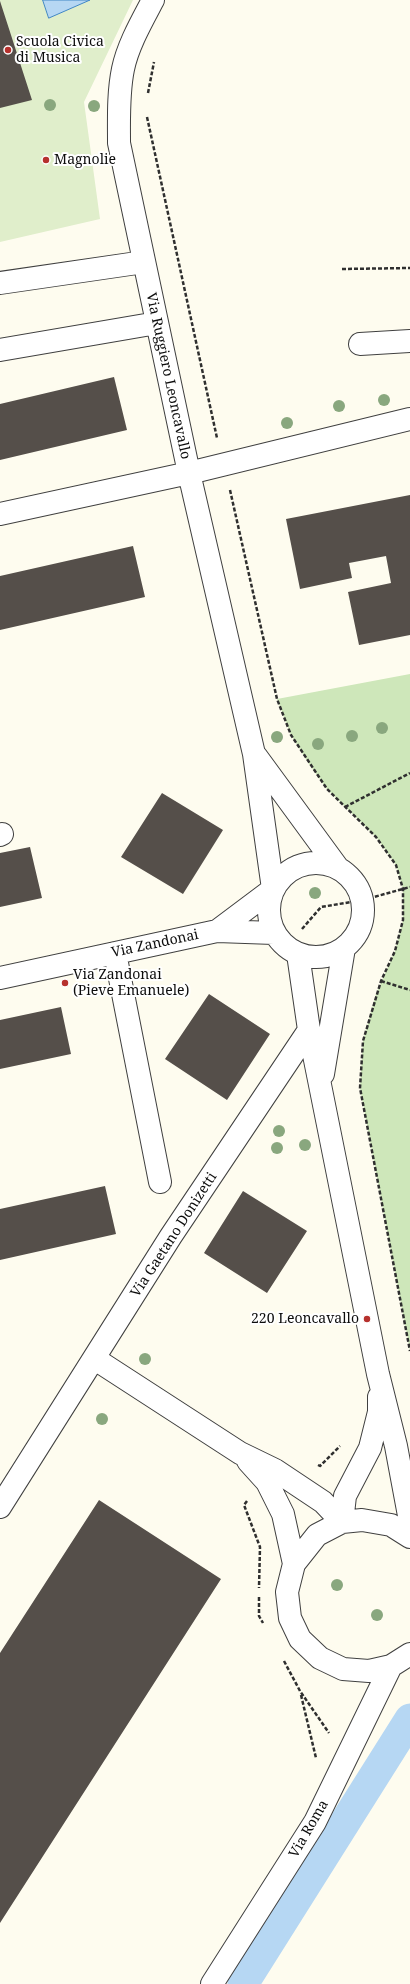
<!DOCTYPE html>
<html>
<head>
<meta charset="utf-8">
<style>
  body { margin:0 }
  canvas { display:block; background:#fefcef }
</style>
</head>
<body>
<canvas width="410" height="1984"></canvas>
<script>
const context = document.querySelector('canvas').getContext('2d');
context.lineJoin = 'round';
function fillPath(path, color) { context.fillStyle = color; context.fill(path, 'evenodd'); }
function stroke(path, color, width, dash) { context.strokeStyle = color; context.lineWidth = width; context.lineCap = dash ? 'butt' : 'round'; context.setLineDash(dash || []); context.stroke(path); }
function drawText(font, color, halo, rows, align = 'center') {
  context.font = font + ' "Noto Serif",serif'; context.lineWidth = 4; context.setLineDash([]); context.textBaseline = 'middle'; context.strokeStyle = halo; context.fillStyle = color; for (const [text, x, y, turn = 0] of rows) {
    context.save(); context.translate(x, y); context.rotate((+turn || 0) * Math.PI / 180); context.textAlign = isNaN(turn) ? turn : align; if (halo) context.strokeText(text, 0, 0); context.fillText(text, 0, 0); context.restore();
  }
}
const green = new Path2D(`
  M410,674v677l-50,-263 3,-47 13,-47 19,-43 8,-31v-31l-7,-24 -20,-28 -49,-48 -18,-25 -18,-29 -14,-36z`);
const pitch = new Path2D(`
  M0,0h133l-49,102 16,117 -100,23z`);
const water = new Path2D(`
  M43,0h47l-41,18z`);
const canal = new Path2D(`
  M243,1984l167,-265`);
const building = new Path2D(`
  M0,1l32,99 -32,8z
  M114,377l13,53 -127,30v-56z
  M410,495v140l-51,10 -11,-53 43,-9 -5,-27 -37,7 3,15 -52,11 -14,-70z
  M133,546l12,51 -145,33v-54z
  M162,793l61,37 -40,64 -62,-37z
  M30,847l12,51 -42,9v-54z
  M209,994l61,40 -43,66 -62,-41z
  M61,1007l10,47 -71,15v-49z
  M105,1186l11,48 -116,26v-51z
  M243,1191l64,40 -40,62 -63,-40z
  M99,1500l122,79 -221,344v-270z`);
const path = new Path2D(`
  M148,93l6,-31
  M147,117l70,321
  M342,269l68,-1
  M230,490l47,209 14,36 36,54 49,48 20,28 7,24v31l-8,31 -14,30 -18,60 -3,47 50,263
  M345,807l65,-34
  M302,929l19,-22 42,-7 47,-13
  M381,981l29,9
  M318,1465l2,1 20,-20
  M247,1501l-3,4 16,42 -1,41
  M259,1597v19l4,7
  M284,1661l16,30 29,42
  M301,1695l15,63`);
const minor = new Path2D(`
  M153,0c-11,21 -25,45 -30,69 -5,24 -4,50 -4,74l70,330 65,281 19,135
  M0,283l144,-21
  M360,344l50,-3
  M0,350l157,-27
  M0,514l189,-41 221,-54
  M256,756l82,112
  M0,835l2,-1
  M269 910a47 47 0 1 1 94 0a47 47 0 1 1-94 0Z
  M217,931l56,-42
  M115,953l45,229
  M298,954l11,76 69,344 18,72 14,75
  M0,978l217,-47 57,2
  M323,1074l21,-126
  M95,1359l145,94 35,17 48,32 19,20
  M248,1461l19,21 16,32 11,50
  M0,1507l171,-271 138,-206
  M342,1522l3,-26 25,-48 9,-36v-15
  M410,1537l-19,-12 -29,-5 -20,2 -25,13 -23,29 -7,28 3,26 10,21 20,19 23,11 26,2 22,-5 19,-12
  M212,1984l103,-162 76,-156`);
const trees = [
  [50,105],
  [94,106],
  [384,400],
  [339,406],
  [287,423],
  [382,728],
  [352,736],
  [277,737],
  [318,744],
  [315,893],
  [279,1131],
  [305,1145],
  [277,1148],
  [145,1359],
  [102,1419],
  [337,1585],
  [377,1615]
];
const markers = [
  [8,50,4,"#b6312d"],
  [46,160,4,"#b6312d"],
  [65,983,4,"#b6312d"],
  [367,1319,4,"#b6312d"]
];
const poiNames = [
  ["Scuola Civica",16,42],
  ["di Musica",16,58],
  ["Magnolie",54,160],
  ["Via Zandonai",73,975],
  ["(Pieve Emanuele)",73,991],
  ["220 Leoncavallo",359,1319,"right"]
];
const streetNames = [
  ["Via Ruggiero Leoncavallo",168,376,78],
  ["Via Zandonai",155,944,-12],
  ["Via Gaetano Donizetti",174,1235,-57],
  ["Via Roma",309,1829,-60]
];
fillPath(green, '#cee7ba');
fillPath(pitch, '#e0eecb');
fillPath(water, '#b6d7f3');
stroke(water, '#4187c6', 1);
stroke(canal, '#b6d7f3', 31);
fillPath(building, '#554f4a');
stroke(minor, '#404040', 24);
stroke(path, '#2f2f2f', 2.5, [4, 2]);
stroke(minor, '#fff', 22);
context.fillStyle = '#89a77e';
for (const [x, y] of trees) { context.beginPath(); context.arc(x, y, 6, 0, 2 * Math.PI); context.fill(); }
for (const [x, y, r, color] of markers) { const dot = new Path2D(); dot.arc(x, y, r, 0, 2 * Math.PI); context.fillStyle = color; context.fill(dot); stroke(dot, '#fff', 1.5); }
drawText('14px', '#0d0d0d', '#fff', poiNames, 'left');
drawText('14px', '#0d0d0d', '#fff', streetNames);
</script>
</body>
</html>
